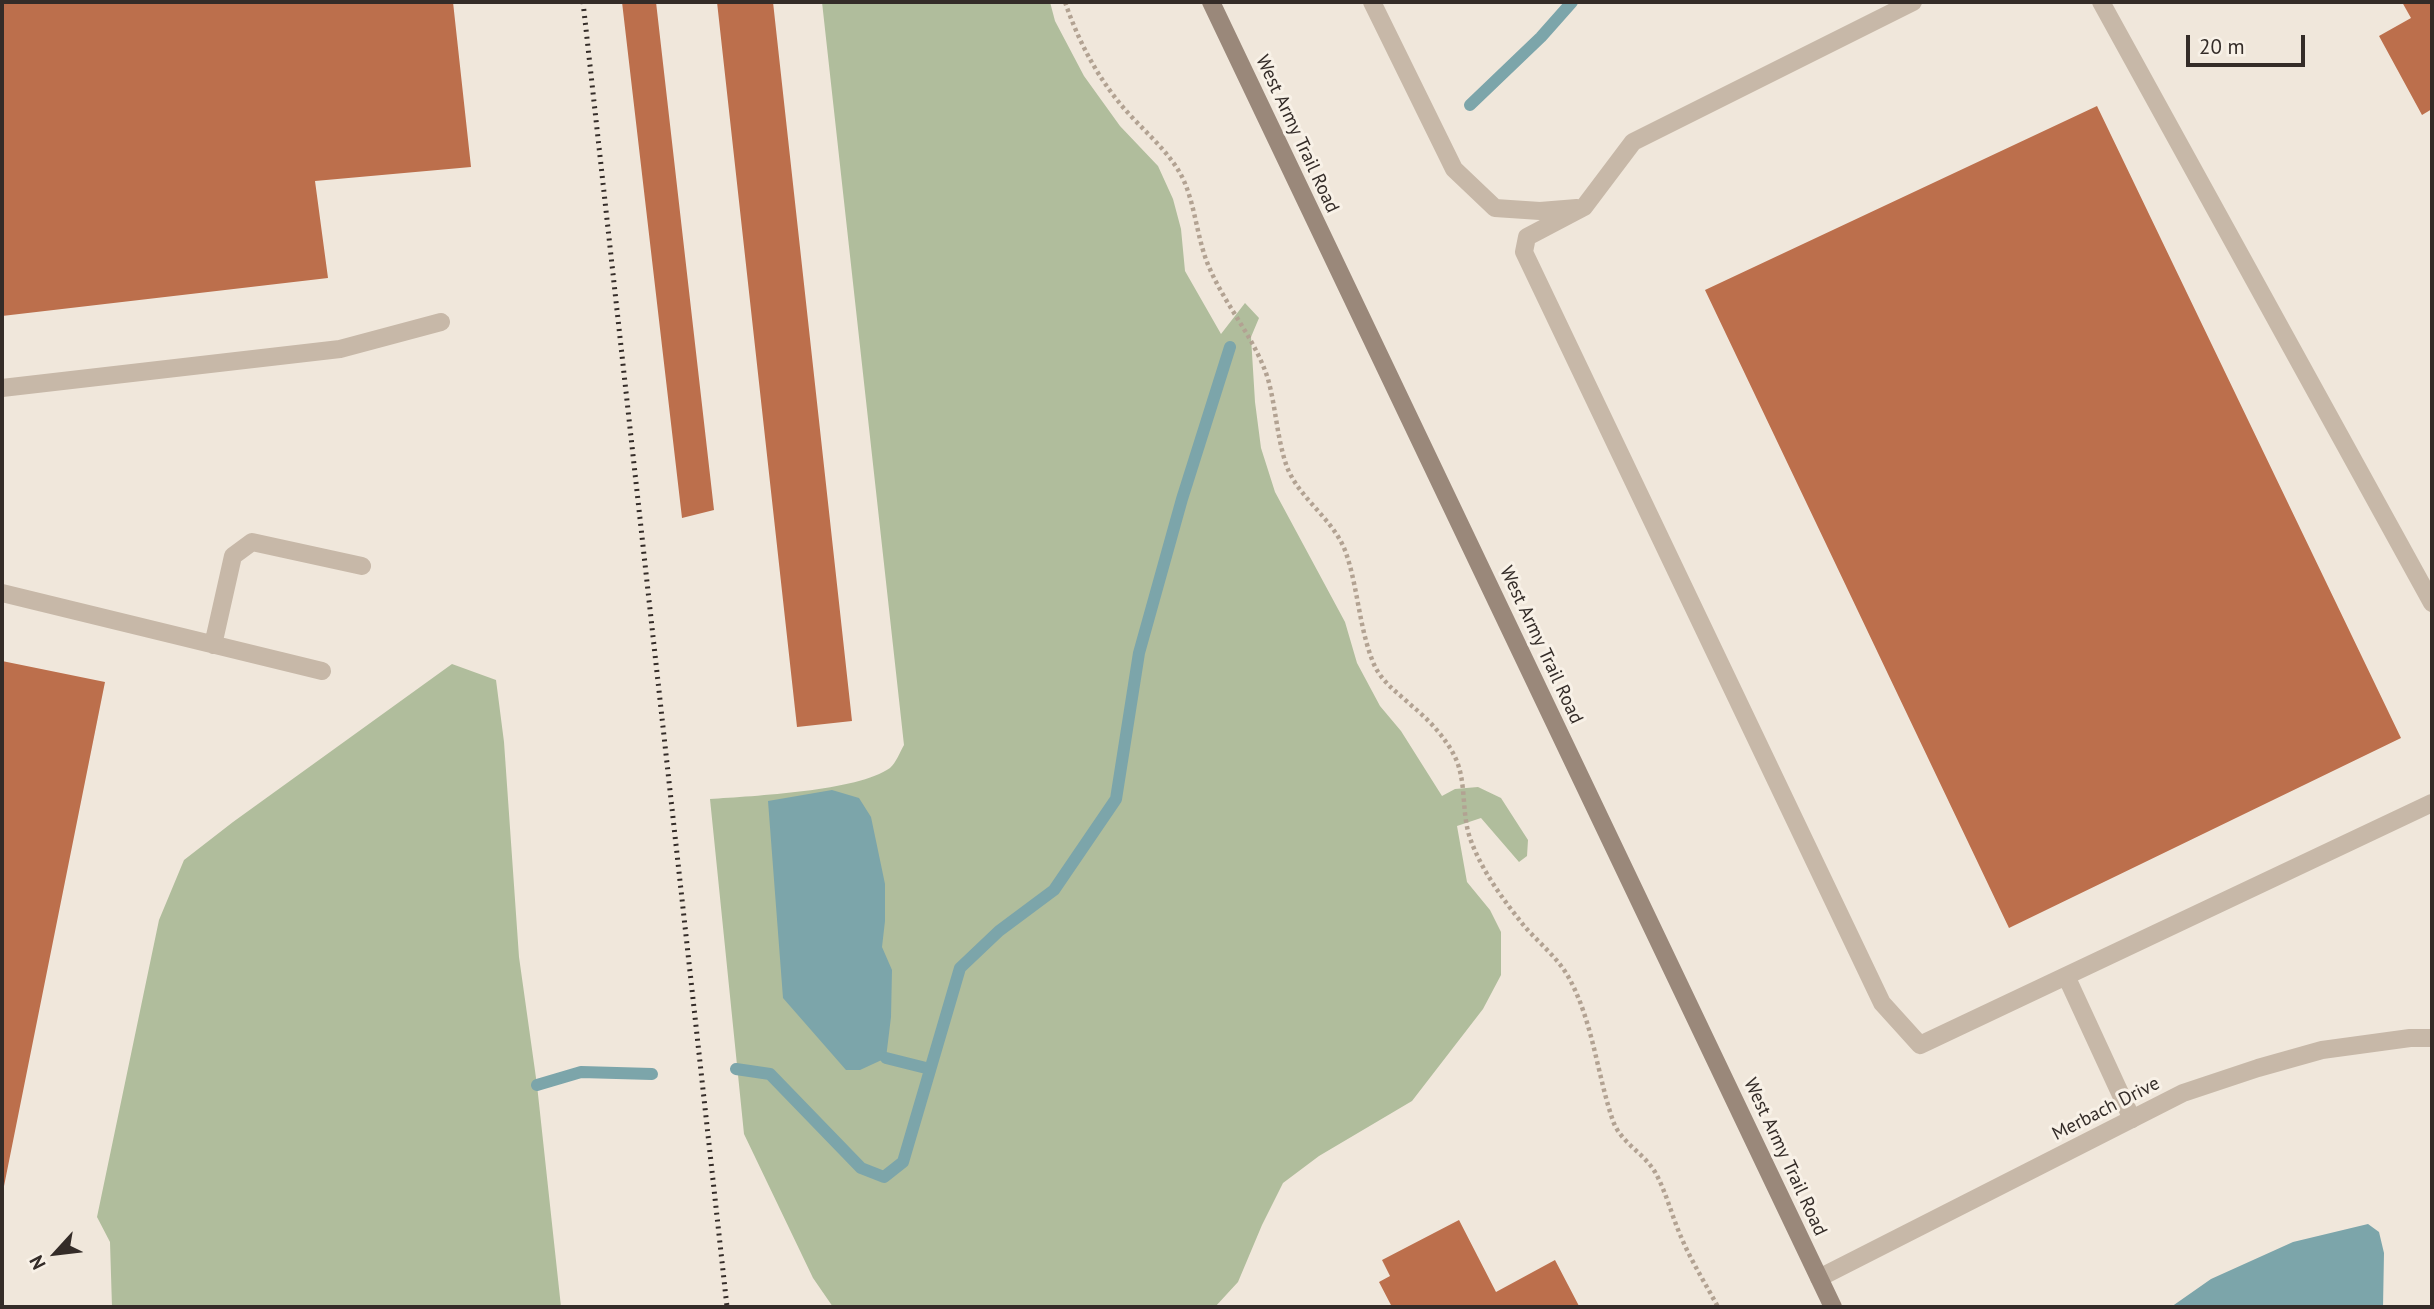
<!DOCTYPE html>
<html>
<head>
<meta charset="utf-8">
<style>
  body { margin:0 }
  #map { position:relative; width:2434px; height:1309px; overflow:hidden; background:#f0e7db; font-family:"PT Sans",sans-serif }
  canvas { display:block }
  .frame { position:absolute; inset:0; border:4px solid #342c28; pointer-events:none }
  .north { position:absolute; left:21px; top:1218px; width:70px; height:70px; -webkit-text-stroke:5px #f8f1e7; paint-order:stroke; rotate:243deg; font-size:19px; font-weight:700; line-height:28px; text-align:center; color:#342c28 }
  .north::after { content:''; display:block; margin:auto; width:24px; height:32px; background:#342c28; clip-path:polygon(50% 0,100% 100%,50% 72%,0 100%) }
  .scale { position:absolute; left:2186px; top:35px; width:119px; height:32px; box-sizing:border-box; border:4px solid #342c28; border-top:0; padding-left:9px; font-size:21px; line-height:24px; white-space:nowrap; color:#342c28; -webkit-text-stroke:5px #f8f1e7; paint-order:stroke }
</style>
</head>
<body>
<div id="map">
<canvas width="2434" height="1309"></canvas>
<div class="frame"></div>
<div class="north">N</div>
<div class="scale">20 m</div>
</div>
<script>
const context = document.querySelector('canvas').getContext('2d');
context.lineJoin = 'round';
function fillPath(path, color) { context.fillStyle = color; context.fill(path, 'evenodd'); }
function stroke(path, color, width, dash) { context.strokeStyle = color; context.lineWidth = width; context.lineCap = dash ? 'butt' : 'round'; context.setLineDash(dash || []); context.stroke(path); }
function drawText(font, color, halo, rows, align = 'center') {
  context.font = font + ' "PT Sans",sans-serif'; context.lineWidth = 6; context.setLineDash([]); context.textBaseline = 'middle'; context.strokeStyle = halo; context.fillStyle = color; for (const [text, x, y, turn = 0] of rows) {
    context.save(); context.translate(x, y); context.rotate((+turn || 0) * Math.PI / 180); context.textAlign = isNaN(turn) ? turn : align; if (halo) context.strokeText(text, 0, 0); context.fillText(text, 0, 0); context.restore();
  }
}
const green = new Path2D(`
  M822,2h228l5,19 29,55 36,50 38,40 15,33 8,30 4,42 36,63 24,-31 14,15 -8,19 4,65 6,46 14,44 70,130 12,41 23,43 21,25 41,65 13,-7 23,-2 23,11 27,42 -1,16 -8,6 -38,-44 -24,8 10,56 23,28 11,22v43l-18,34 -71,92 -93,55 -36,27 -21,42 -24,57 -23,25h-382l-20,-29 -69,-144 -34,-335c43,-3 148,-8 180,-31 6,-5 10,-16 14,-23z
  M452,664l44,16 8,62 15,215 18,128 24,222h-449l-2,-65 -13,-25 62,-297 25,-60 49,-38z`);
const water = new Path2D(`
  M832,790l27,8 12,19 14,67v37l-3,26 10,23 -1,47 -5,41 -26,12h-14l-63,-72 -15,-197z
  M2368,1224l11,8 5,21 -1,54h-212l40,-28 82,-37z`);
const stream = new Path2D(`
  M1470,105l71,-68 31,-35
  M886,1058l44,11
  M736,1069l34,5 91,94 23,9 19,-15 57,-194 39,-37 55,-41 62,-91 23,-146 43,-154 48,-152
  M537,1085l44,-13 71,2`);
const building = new Path2D(`
  M2,2h451l18,165 -156,14 13,97 -326,38z
  M622,2h34l58,508 -32,8z
  M717,2h56l79,719 -55,6z
  M2402,2h30v107l-10,6 -43,-79 32,-18z
  M2097,106l304,632 -392,190 -304,-638z
  M2,661l103,21 -102,509h-1z
  M1459,1220l37,72 59,-32 24,46 -187,1 -13,-25 11,-6 -8,-16z`);
const path = new Path2D(`
  M1065,2c13,38 31,73 57,104 20,24 49,46 62,75 12,28 13,58 25,86 17,40 46,71 59,112 8,29 9,60 19,88 13,33 47,52 59,86 12,35 13,74 27,109 8,20 24,30 39,44 16,13 34,32 43,51 12,25 6,55 15,81 11,32 34,63 55,89 15,17 33,31 44,51 24,44 28,96 44,143 8,22 30,31 42,51 10,18 15,37 22,55 11,29 27,54 41,80`);
const service = new Path2D(`
  M1372,2l82,167 41,39 45,3 37,-3
  M1913,2l-280,140 -49,65 -57,30 -3,15 358,751 38,42 512,-242
  M2101,2l331,601
  M2,388l338,-39 101,-27
  M2,593l320,78
  M213,645l20,-89 19,-14 110,24
  M2067,978l65,141`);
const minor = new Path2D(`
  M1819,1278l364,-185 75,-25 64,-18 88,-12h22`);
const secondary = new Path2D(`
  M1211,2l622,1305`);
const rail = new Path2D(`
  M583,2l144,1305`);
const streetNames = [
  ["West Army Trail Road",1297,134,65],
  ["West Army Trail Road",1541,645,65],
  ["Merbach Drive",2106,1109,-27],
  ["West Army Trail Road",1785,1157,65]
];
fillPath(green, '#b0bd9c');
fillPath(water, '#7ca5aa');
stroke(stream, '#7ca5aa', 12);
fillPath(building, '#bc6f4c');
stroke(path, '#b2a292', 4.5, [3.5, 3.5]);
stroke(service, '#c7b8a8', 18);
stroke(minor, '#c7b8a8', 18);
stroke(secondary, '#9a887a', 18);
stroke(rail, '#342c28', 5, [2, 5]);
drawText('19px', '#342c28', '#f8f1e7', streetNames);
</script>
</body>
</html>
